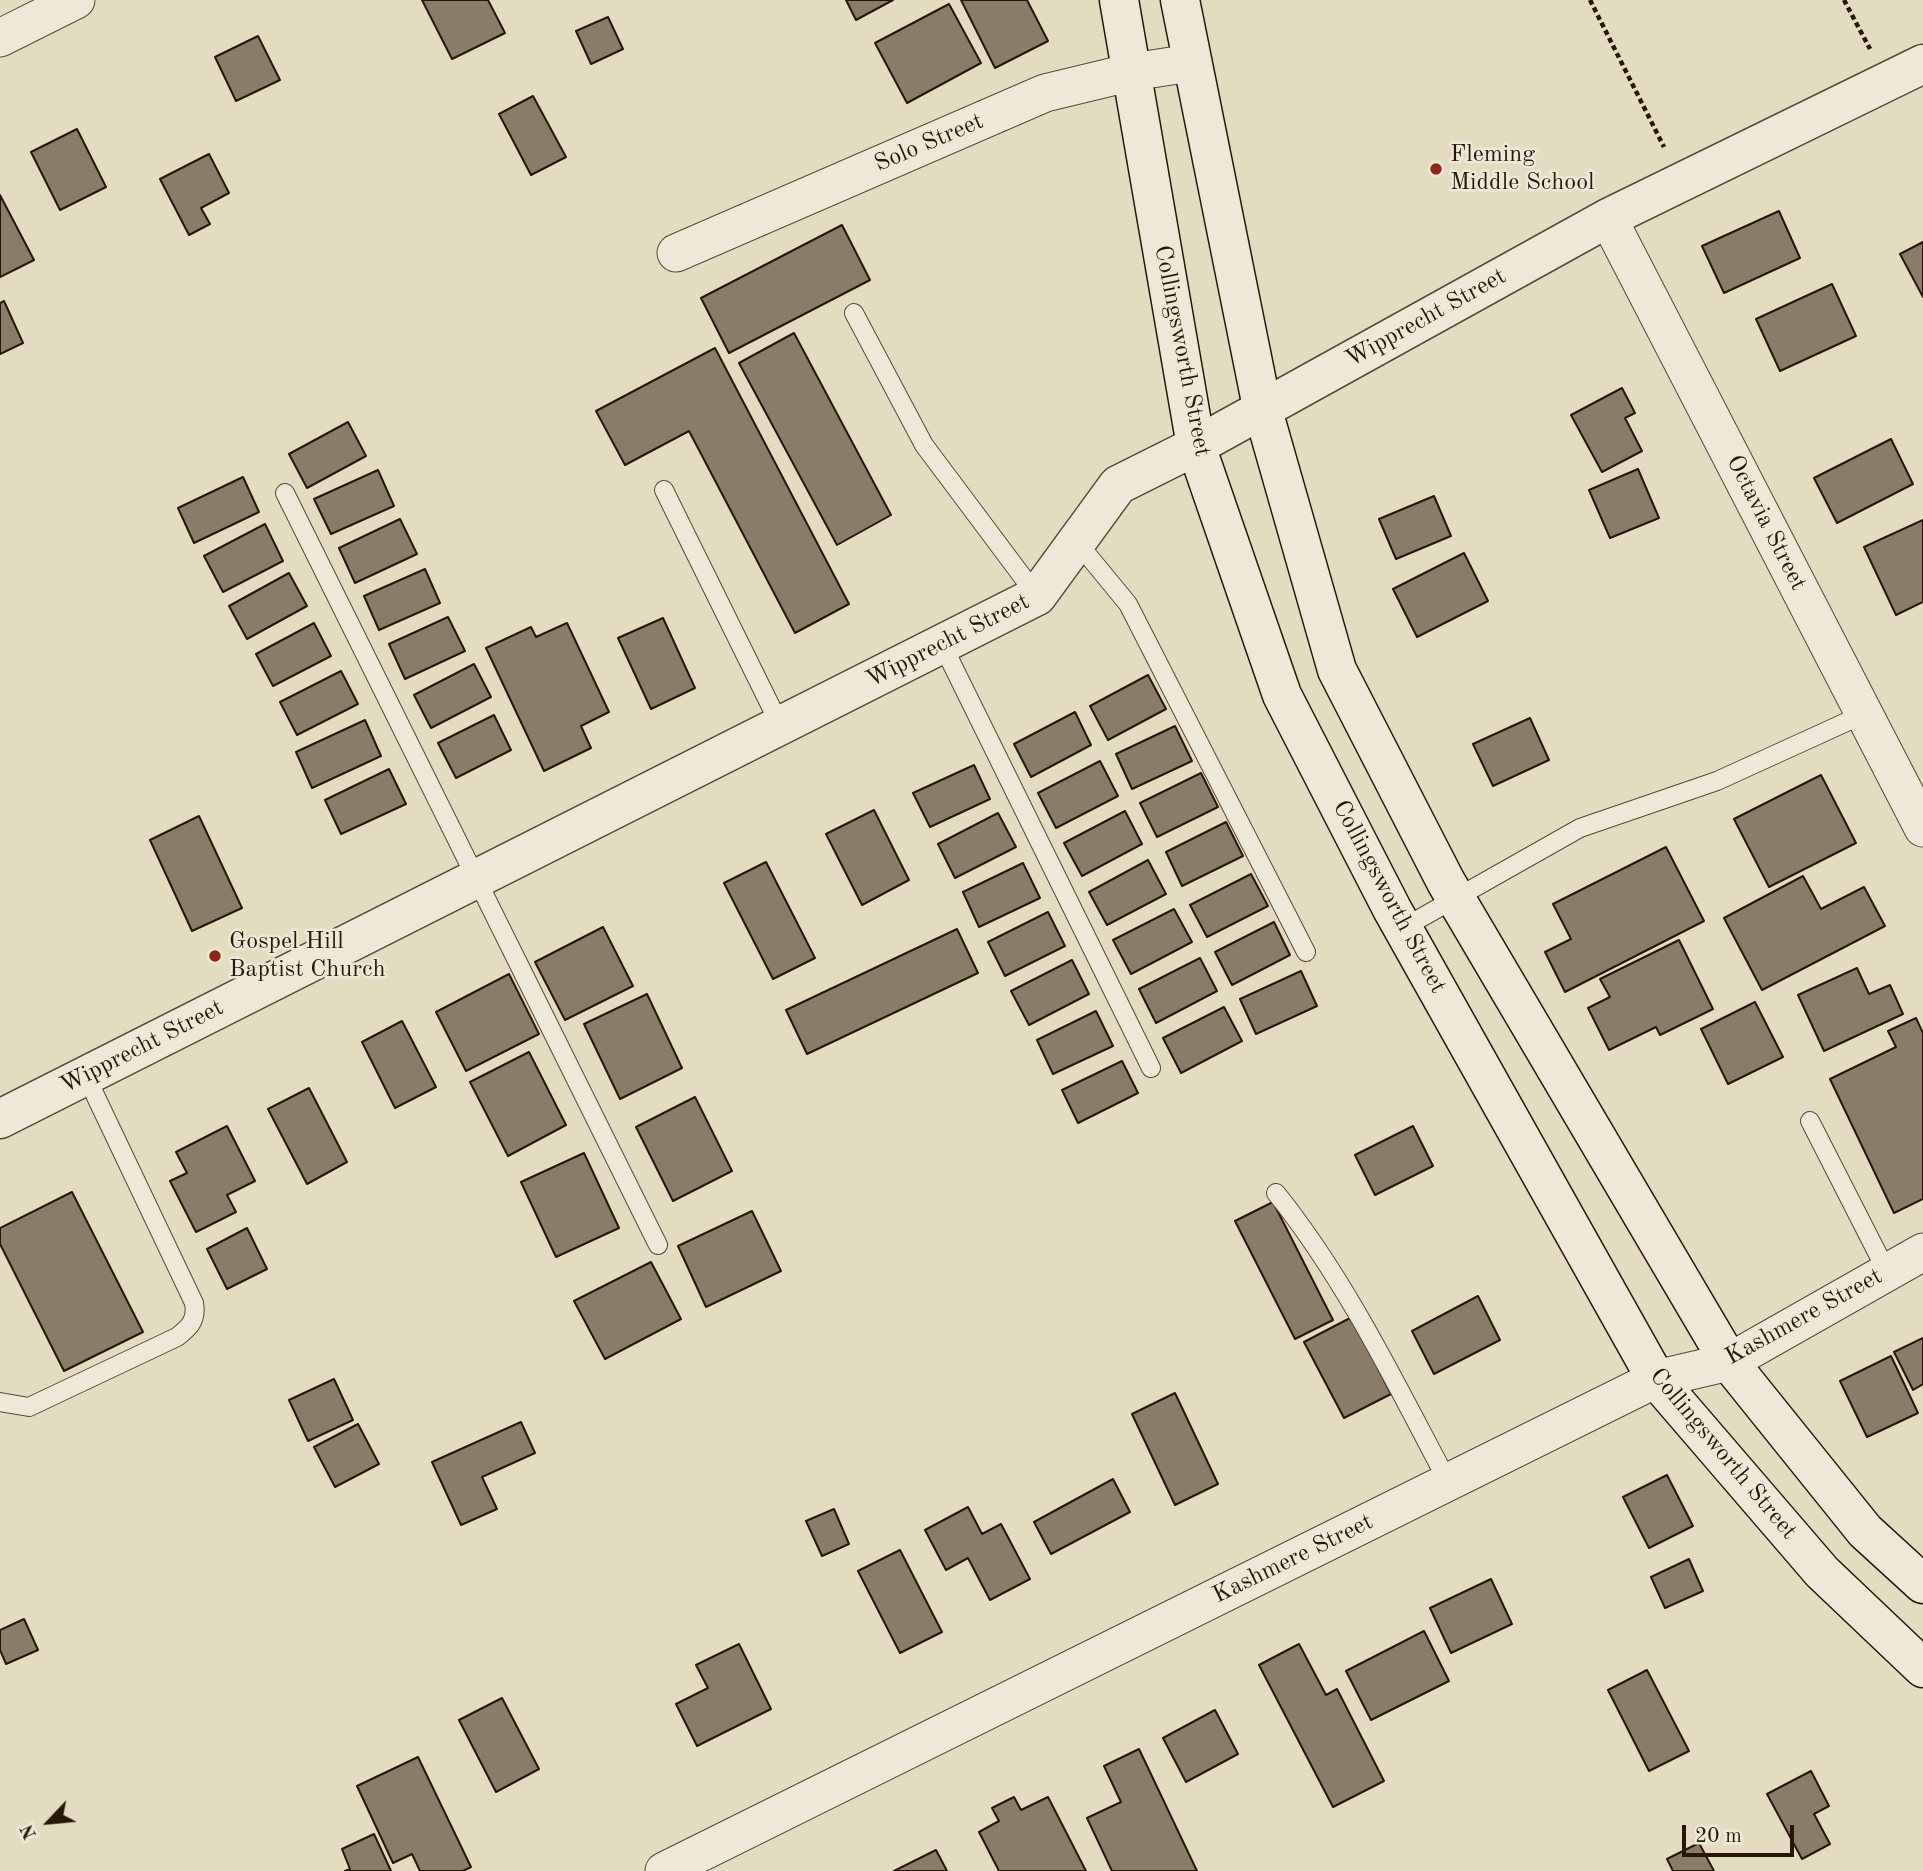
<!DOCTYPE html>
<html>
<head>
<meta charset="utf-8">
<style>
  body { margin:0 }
  #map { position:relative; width:1923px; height:1871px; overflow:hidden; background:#e3dcc1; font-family:"Old Standard TT",serif }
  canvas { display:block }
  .north { position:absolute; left:14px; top:1787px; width:70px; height:70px; -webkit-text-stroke:5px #ede8d7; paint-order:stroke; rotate:244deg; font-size:19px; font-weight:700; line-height:28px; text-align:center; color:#281709 }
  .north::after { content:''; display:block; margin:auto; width:24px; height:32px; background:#281709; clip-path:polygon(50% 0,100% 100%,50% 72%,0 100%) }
  .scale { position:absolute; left:1682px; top:1825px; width:112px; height:32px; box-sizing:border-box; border:4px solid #281709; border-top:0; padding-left:9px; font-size:21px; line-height:24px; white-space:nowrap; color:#281709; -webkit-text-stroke:5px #ede8d7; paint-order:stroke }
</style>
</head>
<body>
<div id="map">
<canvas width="1923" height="1871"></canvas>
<div class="north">N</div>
<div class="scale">20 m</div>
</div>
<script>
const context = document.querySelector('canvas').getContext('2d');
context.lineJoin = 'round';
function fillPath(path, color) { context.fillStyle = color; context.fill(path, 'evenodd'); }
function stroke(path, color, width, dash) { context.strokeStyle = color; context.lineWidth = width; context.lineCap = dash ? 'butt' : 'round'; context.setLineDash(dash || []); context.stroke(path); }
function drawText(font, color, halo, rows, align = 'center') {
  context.font = font + ' "Old Standard TT",serif'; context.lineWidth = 5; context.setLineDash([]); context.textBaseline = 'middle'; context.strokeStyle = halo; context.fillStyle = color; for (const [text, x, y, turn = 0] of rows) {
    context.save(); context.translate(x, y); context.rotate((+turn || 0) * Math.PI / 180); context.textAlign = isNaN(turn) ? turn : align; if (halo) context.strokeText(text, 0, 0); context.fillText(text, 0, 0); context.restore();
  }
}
const building = new Path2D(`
  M422,0h66l17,33 -53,26z
  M846,0h47l-37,20z
  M961,0h66l21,41 -53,27z
  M949,4l32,59 -74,40 -32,-60z
  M608,17l15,32 -32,15 -15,-33z
  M258,36l22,44 -44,21 -21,-44z
  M533,96l33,61 -35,18 -32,-61z
  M77,129l29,58 -46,23 -29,-58z
  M209,154l20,39 -28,15 9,16 -21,11 -29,-56z
  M0,195l34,65 -34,17z
  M1779,211l21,47 -76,35 -22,-47z
  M842,225l28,55 -141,73 -28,-55z
  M1923,242v55l-23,-43z
  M1832,284l24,52 -76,35 -24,-52z
  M4,301l19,42 -23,11v-51z
  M794,333l97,182 -54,30 -98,-182z
  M715,348l134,256 -54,29 -106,-202 -64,34 -29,-54z
  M1622,388l13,25 -10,5 17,33 -40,21 -31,-57z
  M348,422l18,34 -59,32 -18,-34z
  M1891,439l22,45 -76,39 -23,-45z
  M1638,469l21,49 -49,20 -21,-48z
  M378,470l16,36 -63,28 -17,-35z
  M243,477l16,35 -65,31 -16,-35z
  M1434,496l17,40 -55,23 -17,-40z
  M400,519l17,35 -62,29 -16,-35z
  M1923,520v82l-27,13 -32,-68z
  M265,524l18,37 -60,31 -19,-36z
  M1464,553l24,48 -71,36 -24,-48z
  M425,569l15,34 -61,27 -15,-34z
  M289,573l18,33 -60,33 -18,-33z
  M448,617l17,34 -60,28 -16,-35z
  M663,618l32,70 -44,21 -33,-71z
  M314,623l17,33 -58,30 -17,-32z
  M567,623l42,89 -28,14 10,22 -47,23 -58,-123 45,-21 5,10z
  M474,664l17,33 -60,31 -17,-33z
  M341,671l17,33 -61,31 -17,-33z
  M1148,675l18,34 -58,31 -18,-34z
  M1075,712l16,33 -60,32 -17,-33z
  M494,715l17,35 -55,28 -18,-35z
  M1530,718l19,42 -56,26 -20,-42z
  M365,720l16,36 -69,32 -16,-36z
  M1175,726l17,35 -60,28 -16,-35z
  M1100,761l18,35 -62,32 -18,-35z
  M974,765l16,34 -60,28 -17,-34z
  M389,769l17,35 -65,30 -16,-34z
  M1201,773l17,34 -61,30 -17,-34z
  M1821,775l35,68 -87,44 -35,-68z
  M874,810l35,70 -47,25 -36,-71z
  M1125,811l17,33 -60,32 -18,-33z
  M998,813l18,34 -61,31 -17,-34z
  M199,816l43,92 -50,23 -42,-91z
  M1226,822l17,34 -61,30 -16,-34z
  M1666,847l38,74 -139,71 -20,-40 26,-13 -18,-35z
  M1148,860l18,34 -59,31 -18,-33z
  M766,862l49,96 -42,21 -49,-96z
  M1023,863l17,35 -61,29 -16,-35z
  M1251,874l17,32 -61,31 -17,-32z
  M1803,876l18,33 43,-22 21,39 -123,64 -38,-72z
  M1174,909l18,33 -61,32 -18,-34z
  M1048,912l17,34 -60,30 -17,-34z
  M1274,922l16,33 -58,30 -17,-33z
  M603,927l30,59 -68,34 -30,-58z
  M957,929l21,44 -171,81 -21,-44z
  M1679,940l34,69 -53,26 -4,-8 -47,23 -21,-42 22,-11 -10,-18z
  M1200,958l17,33 -61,32 -17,-34z
  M1072,960l17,34 -60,31 -18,-34z
  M1857,968l12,26 21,-9 13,29 -79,37 -26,-56z
  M1301,971l16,35 -61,28 -16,-35z
  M509,974l30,60 -73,37 -30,-59z
  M647,994l35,74 -62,31 -36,-75z
  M1755,1002l28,55 -55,27 -27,-55z
  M1224,1007l18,34 -61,32 -18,-35z
  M1096,1011l17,35 -60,28 -16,-34z
  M1916,1018l7,15v166l-29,14 -64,-134 66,-32 -8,-16z
  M402,1021l34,66 -41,21 -33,-66z
  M529,1052l37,73 -58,31 -38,-74z
  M1122,1061l16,32 -60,30 -16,-33z
  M309,1088l38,74 -40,22 -39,-75z
  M695,1097l37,74 -59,30 -37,-74z
  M227,1126l28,55 -28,14 9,17 -40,20 -26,-51 17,-8 -11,-21z
  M1413,1126l20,40 -58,29 -20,-40z
  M584,1153l35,75 -63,29 -35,-75z
  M72,1192l71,140 -79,39 -64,-127v-16z
  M1273,1202l60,118 -38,19 -60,-118z
  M752,1211l29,60 -75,36 -28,-61z
  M247,1228l20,41 -40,20 -20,-40z
  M651,1262l30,57 -76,40 -31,-58z
  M1478,1296l22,44 -66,34 -22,-43z
  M1352,1317l39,77 -47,24 -40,-76z
  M1923,1338v46l-10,6 -19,-38z
  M1891,1356l27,57 -51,24 -27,-56z
  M334,1379l19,41 -45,21 -19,-41z
  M1175,1393l43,91 -43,21 -43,-91z
  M521,1422l14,31 -53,24 15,32 -36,16 -29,-63z
  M358,1424l21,40 -44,23 -21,-40z
  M1667,1475l26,51 -44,22 -26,-51z
  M1113,1479l17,33 -79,42 -17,-32z
  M968,1507l14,27 19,-10 29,55 -40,21 -22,-42 -22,12 -21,-40z
  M834,1509l15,35 -27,12 -16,-35z
  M900,1550l42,82 -42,21 -42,-82z
  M1689,1559l14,32 -38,17 -14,-31z
  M1491,1579l21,45 -61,29 -21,-45z
  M24,1619l14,31 -32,14 -6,-14v-20z
  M1424,1631l25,50 -78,39 -25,-49z
  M739,1644l32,65 -74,37 -21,-42 32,-16 -12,-23z
  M1299,1644l27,51 11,-6 47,92 -51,26 -74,-142z
  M1647,1670l42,81 -40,20 -41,-81z
  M502,1698l37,71 -43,23 -37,-72z
  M1215,1710l23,44 -52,28 -23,-44z
  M1139,1749l58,122h-85l-25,-53 34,-16 -17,-36z
  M418,1757l53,110 -8,4h-43l-8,-17 -19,9 -36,-77z
  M1811,1771l18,35 -15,8 16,30 -28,15 -35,-65z
  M1014,1797l7,13 27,-13 38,74h-87l-20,-39 20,-11 -7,-13z
  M374,1834l17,37h-46l5,-2 -8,-20z
  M1699,1843l15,28h-41l-6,-12z
  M936,1850l11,21h-53z`);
const path = new Path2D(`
  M1590,0l74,147
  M1844,0l26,49`);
const service = new Path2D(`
  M854,313l70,132 113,151
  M664,490l117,237
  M285,493l373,752
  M1077,542l51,62 178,348
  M942,644l209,424
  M1403,928l177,-100 137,-47 147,-67
  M1810,1121l77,151
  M1276,1193c70,87 120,191 172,289
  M0,1402l29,5 148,-70c13,-10 20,-17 17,-34l-108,-227`);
const minor = new Path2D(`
  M0,38l76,-38
  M1608,218l315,610
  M676,253l369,-160 87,-21 59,-9
  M664,1871l992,-492 73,-17 194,-110`);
const tertiary = new Path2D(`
  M0,1119l1037,-523 81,-111 78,-39 412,-228 315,-154`);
const secondary = new Path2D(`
  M1119,0l77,446 86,249 110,214 264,470 166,193 101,96
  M1180,0l82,407 75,263 109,212 283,480 136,169 58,53`);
const markers = [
  [1436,169,7,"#8f2418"],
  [215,956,7,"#8f2418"]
];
const streetNames = [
  ["Solo Street",929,143,-23],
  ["Wipprecht Street",1426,318,-29],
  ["Collingsworth Street",1182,351,79],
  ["Octavia Street",1766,523,63],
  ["Wipprecht Street",948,641,-27],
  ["Collingsworth Street",1389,897,62],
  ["Wipprecht Street",142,1047,-27],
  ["Kashmere Street",1804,1317,-29],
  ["Collingsworth Street",1723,1454,50],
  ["Kashmere Street",1293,1559,-26]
];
const poiNames = [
  ["Fleming",1450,155],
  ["Middle School",1450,183],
  ["Gospel Hill",229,942],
  ["Baptist Church",229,970]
];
fillPath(building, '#897d69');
stroke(building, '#281709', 2);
stroke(service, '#574837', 20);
stroke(minor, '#574837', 39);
stroke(tertiary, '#574837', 41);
stroke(secondary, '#281709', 41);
stroke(path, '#281709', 4.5, [5, 3.5]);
stroke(service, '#ede8d7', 18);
stroke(minor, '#ede8d7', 37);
stroke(tertiary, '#ede8d7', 38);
stroke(secondary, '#ede8d7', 38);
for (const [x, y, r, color] of markers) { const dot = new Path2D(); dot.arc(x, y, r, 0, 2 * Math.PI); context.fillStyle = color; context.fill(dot); stroke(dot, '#ede8d7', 2.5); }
drawText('24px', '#281709', '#ede8d7', streetNames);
drawText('24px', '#281709', '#ede8d7', poiNames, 'left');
</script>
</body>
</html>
